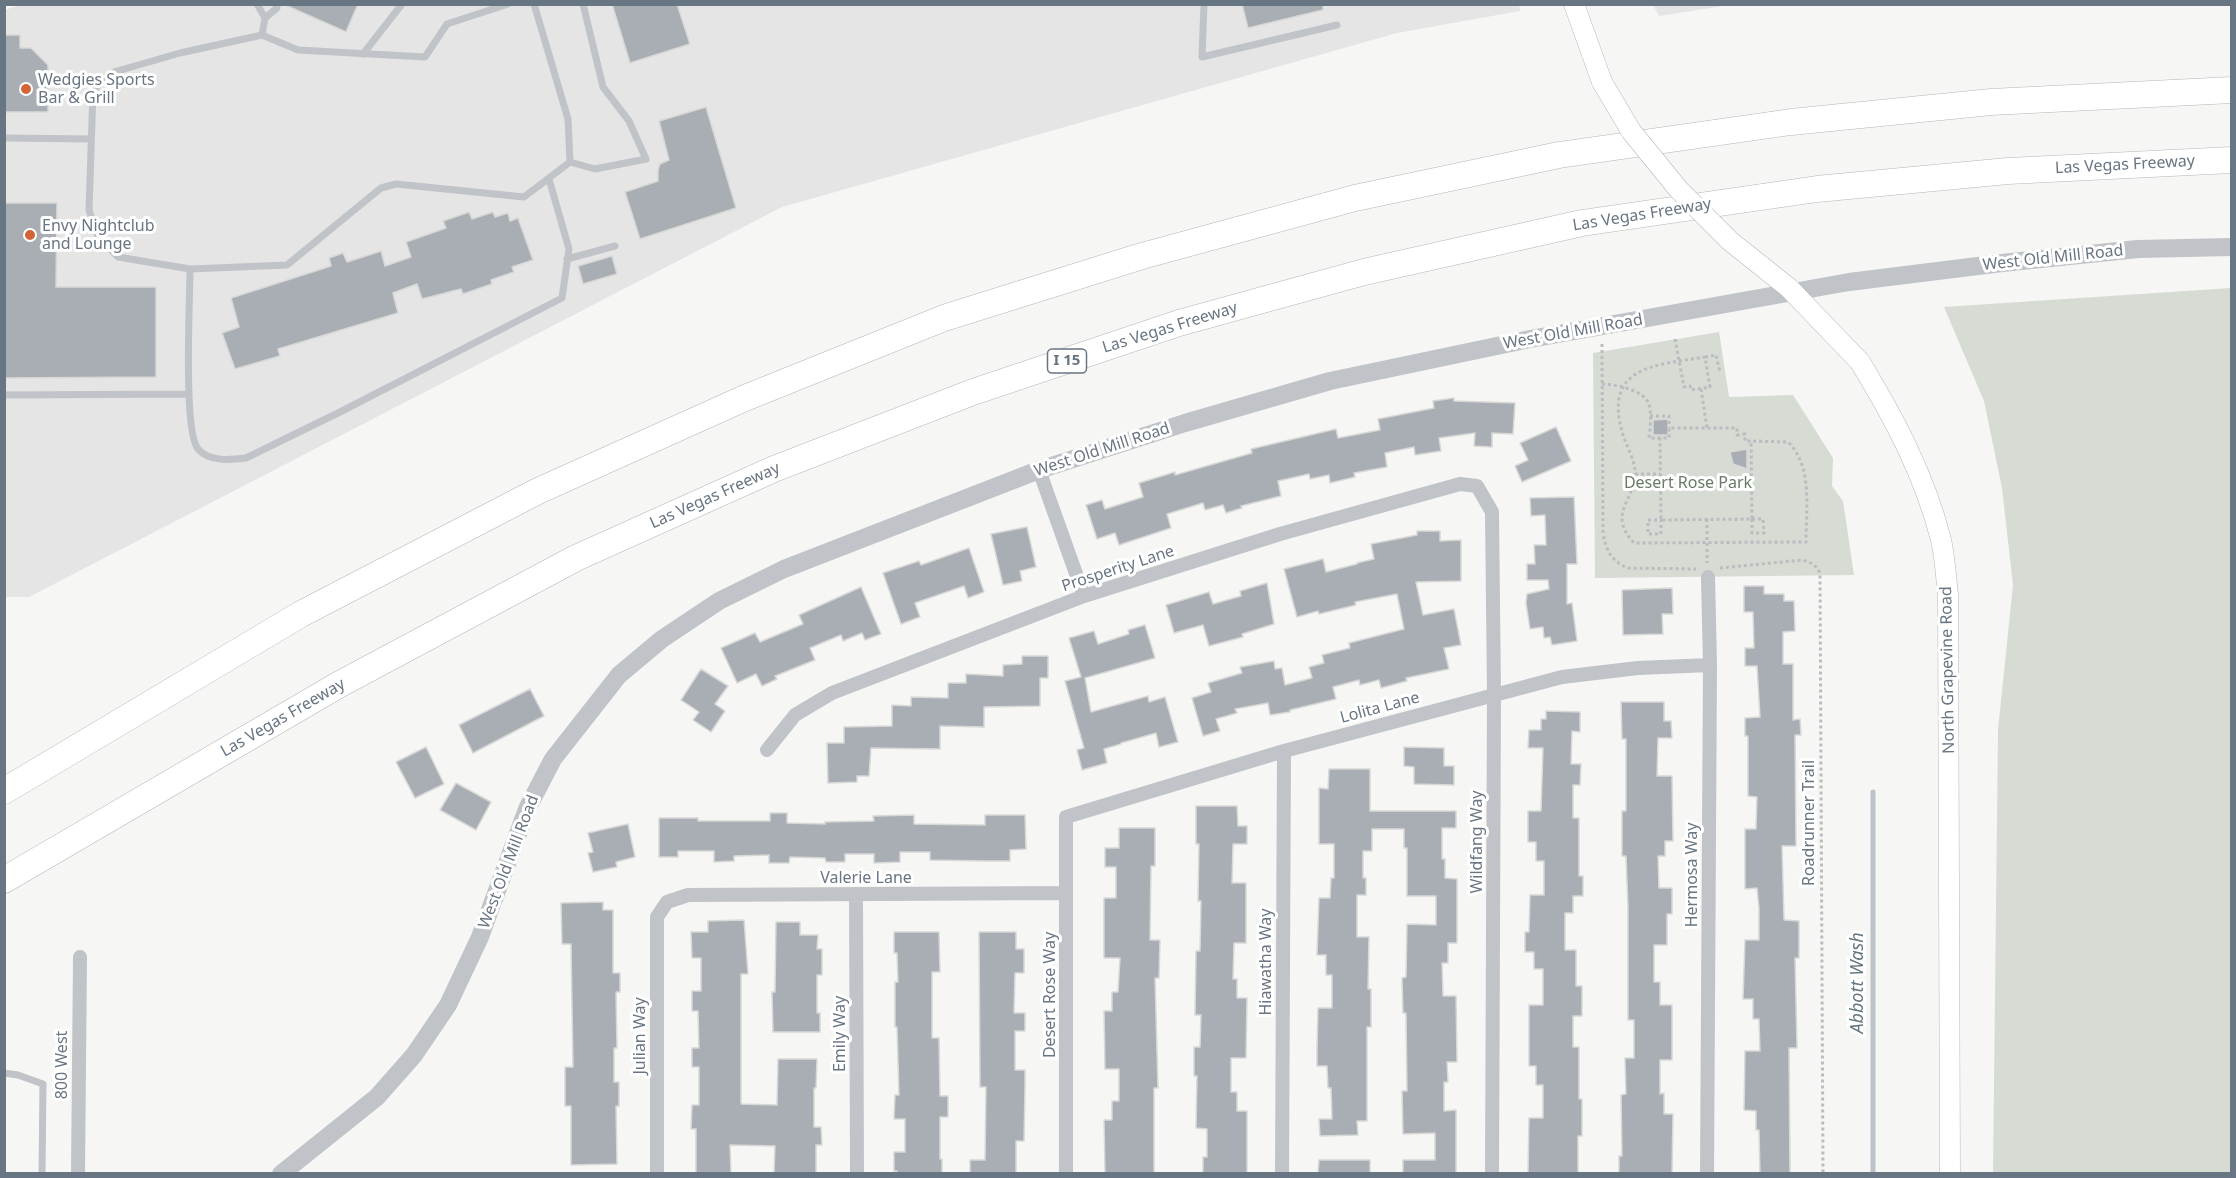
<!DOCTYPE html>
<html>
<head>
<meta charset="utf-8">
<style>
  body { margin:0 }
  #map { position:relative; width:2236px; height:1178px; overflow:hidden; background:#f6f6f4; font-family:"Noto Sans",sans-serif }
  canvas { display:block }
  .frame { position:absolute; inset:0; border:6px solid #687582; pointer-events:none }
</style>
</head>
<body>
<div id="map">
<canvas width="2236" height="1178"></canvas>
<div class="frame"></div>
</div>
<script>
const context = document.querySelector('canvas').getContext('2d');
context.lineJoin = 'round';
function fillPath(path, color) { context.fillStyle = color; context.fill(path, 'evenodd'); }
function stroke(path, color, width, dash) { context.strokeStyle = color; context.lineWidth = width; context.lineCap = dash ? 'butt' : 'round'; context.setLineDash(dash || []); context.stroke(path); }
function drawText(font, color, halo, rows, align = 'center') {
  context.font = font + ' "Noto Sans",sans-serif'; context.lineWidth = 6; context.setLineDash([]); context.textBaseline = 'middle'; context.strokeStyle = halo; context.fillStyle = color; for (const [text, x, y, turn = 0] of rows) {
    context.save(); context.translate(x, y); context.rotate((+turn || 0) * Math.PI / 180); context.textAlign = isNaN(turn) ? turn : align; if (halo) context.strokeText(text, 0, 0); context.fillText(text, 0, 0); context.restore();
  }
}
const built = new Path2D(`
  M24,4h1495l1,7 -123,22 -615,174 -753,390h-24l-1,-587z
  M1653,5h77l-71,11z`);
const green = new Path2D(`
  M2231,288v885h-238l5,-443 15,-145 -11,-97 -18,-87 -40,-94z
  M1719,332l10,65 64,-2 40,63 -1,28 11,15 11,74 -259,3 -2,-225z`);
const stream = new Path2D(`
  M1873,792v382`);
const building = new Path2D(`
  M283,4h75l-12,28z
  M612,4h65l13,40 -60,19z
  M1242,4h81v6l-75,18z
  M4,35h16v13h11l17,17v47h-44z
  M706,107l30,101 -96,31 -15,-47 33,-11v-11l2,-6 9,-4 -10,-39z
  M4,203h53l-1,84h100v90l-152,1z
  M469,212l3,7 21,-7 2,5 13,-4 2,8 8,-3 15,42 -21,7 2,5 -23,8 1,4 -29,10 -2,-5 -39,10 -5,-15 -24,9 5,20 -120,36 2,7 -45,13 -13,-36 17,-6 -8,-29 100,-32 -2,-8 14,-5 4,9 34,-11 4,15 26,-9 -5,-15 40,-14 -3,-7z
  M612,256l5,18 -34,10 -5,-18z
  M1454,398v3l61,2 -2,31 -21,-1v14l-18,-1 1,-13 -36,5 2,13 -26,4 -1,-8 -29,6 2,14 -33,6 1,4 -25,6 -1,-8 -19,4 -1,-5 -31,7 3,15 -40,10 1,2 -16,5 -3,-8 -18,5 -2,-7 -36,11 4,14 -52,17 -4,-12 -18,6 -11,-34 16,-5 3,9 38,-12 -4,-14 36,-11v3l77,-22 -1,-4 85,-20 2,9 42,-8 -2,-11 56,-11 -1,-7z
  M1668,419v16h-15v-15z
  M1556,427l15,34 -49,21 -7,-16 13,-6 -8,-17z
  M1747,449v20l-14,-5 -3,-12z
  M1574,497l3,67h-10v40l5,-1 5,38 -25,4 -2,-8 -6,1 -1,-11 -13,2 -4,-26 1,-9 22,-5 -1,-9h-21v-16h8l-1,-19h12l-1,-30 -14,1 -1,-18z
  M1027,527l9,40 -16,4 2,10 -19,4 -12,-51z
  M1417,531h23v10l21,-1v41l-45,1 7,33 31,-6 7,36 -17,3 5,21 -43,9 1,3 -26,7 -2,-8 -19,5 -1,-5 -26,7 3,12 -46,11v2l-20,3 -2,-12 -33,6 2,4 -21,6 4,12 -17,5 -11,-38 19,-6 -3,-9 34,-10 -2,-6 34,-6 1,8 7,-1 3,17 27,-7 -3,-11 15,-4 -2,-8 28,-7 -1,-5 55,-14 -7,-35 -42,8 1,3 -37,9 -1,-3 -21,6 -13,-48 39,-10 3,13 31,-8v-1l17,-4 -3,-15 46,-9z
  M969,548l15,44 -16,6 -4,-12 -49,17 5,14 -19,7 -18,-51 36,-12 2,4z
  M1267,583l7,41 -32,10 1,3 -34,9 -6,-21 -29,8 -8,-28 43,-13 4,12 28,-8 -1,-5z
  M1744,586h20v8h20v7h10l1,30 -12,1v32h10v56l7,-1 1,16h-6l1,111h-14l2,74 15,1v37h-4l2,90h-8l1,125h-30l-1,-43h-3v-19l-12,-1 1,-59h15l-1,-32h-6v-20h-10l2,-59h14v-32l-2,-20 -12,1v-60h11l1,-32 -9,-1v-60h-3v-18l15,-1 -3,-51h-12v-18h9l-1,-36h-9z
  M861,587l20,47 -16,6 -3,-7 -19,8 -2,-6 -31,13 5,12 -40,16 2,3 -15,7 -6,-12 -19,9 -16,-35 34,-15 5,9 43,-18 -4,-9z
  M1672,588l1,26h-11l1,20 -40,1 -1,-45z
  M1145,625l10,33 -70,20 6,34 57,-16 1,6 16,-5 13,45 -19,5 -3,-14 -35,10v1l-17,5 3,14 -25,7 -5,-20 7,-2 -19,-67 16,-4 -12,-39 25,-7 4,13 31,-10 -1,-4z
  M1022,656h26v22h-8v28l-56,1v20l-44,-1v23l-69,-1 -2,28h-12v6l-29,1 -1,-40h17v-16l48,-1v-21l19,1v-9l37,1v-15h18v-9l37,2v-11l19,-1z
  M701,669l27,17 -13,18 10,7 -14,21 -18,-12 6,-8 -18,-12z
  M530,689l14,27 -71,37 -14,-28z
  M1621,702h43v19h7l1,17h-14l-1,38h15l1,65h-8v15h-7l1,32h13v26h-5v31h-13v37h6v23h12v55h-12v34l4,-1v21h9l-1,59h-53v-17h3l-1,-61 5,-1 -1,-36h9v-38h-6v-113l-2,-51h-4v-45h4v-72h-4z
  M1546,711l34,1v20l-8,-1 -1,33h10l-1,21h-7v33h6v58h4v20h-10v17h-8v37h11v36h6v30h-9v31h6v52h3v37h-4v37h-50l1,-55h14v-33h-7v-19h-7v-61h14v-36h-9v-17h-9v-20h4l1,-37h14v-34h-8v-19h-8v-31h13l2,-63h-15l1,-18h12v-11h5z
  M426,747l18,37 -29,14 -19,-36z
  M1404,747l40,1v18h10v19l-40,-1v-17l-10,-1z
  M1329,769h41v42h86v17h-14v31h3v19l12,1v64h-9v20h-6l1,33h13l1,66h-10l1,20h-4v29l12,-1v63h-53v-13h32v-27l-32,1 -1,-43h5l-1,-78h-3l-1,-35 4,-1 1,-53 29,1v-29h-29v-48h-3v-19h-32v22h-9v27h3v17h-9v42h12l-1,52h3v38h-4v94h-10l1,14 -38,1 -1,-17h13l-1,-31h-3l-1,-22h-10v-17l1,-41h14v-33h-6v-20h-9l2,-57h11l1,-20h3v-34h-15v-56l9,1z
  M456,783l35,19 -15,28 -36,-20z
  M1196,806h41l1,20h9v18h-14l-1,39h14v60h-12l-1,36h4v19h10l-1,60h-15v34h6v19h10v62h-44v-16h4v-28l-11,-1 1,-52h-3v-29h6l1,-32h-6l1,-64h4l1,-50h-3l1,-57h-3z
  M770,813h17v10l38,1v-2l49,-1 -1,-5 41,-1v9l71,1v-10h40l1,34 -16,1v11h-24l-56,-1v-8h-30v10l-26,1v-9h-29v8h-19l-1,-4 -35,-1 -1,6h-20v-8l-35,1v5l-20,1v-11h-36v6h-19v-39h39v3h72z
  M628,824l7,33 -19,5 1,5 -24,5 -5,-19 5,-1 -5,-19z
  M1119,828h36v38h-4l-1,74h10l-1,38h-4l3,110h-4v85h-49l-1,-53h8v-19h7v-32h-14l-1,-58h8v-19h6l2,-34h-16v-60h12v-31h-11v-19h14z
  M603,902v8h10v63h7v19h-4l1,56h-3v34h5v24h-3l1,58 -46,1v-59h-6v-39h8l-2,-123h-9l-1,-41z
  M744,920l4,54h-7v130l36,1 1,-46h39l-1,29h-2v39h7l1,18h-6v28h-42l1,-27 -45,-1 1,28h-35v-44h-5l1,-24h7v-38h-7v-19h7l-1,-37h-6v-20h9v-33h-9l-1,-26h17v-11z
  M776,922h24v13h18l-1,14h5v26h-5v38h3v19h-47l-1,-40h3z
  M894,932h45l1,40h-8v66h7l1,58h8v21h-8v42h2v14h-45v-2h-3v-19h11v-33h-11l1,-24h4l-2,-68h-2v-45h3l-1,-29h-3z
  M979,932h37v17h8v24h-9l-1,40h11v18h-10v39h10v16l-1,55h-8v32h-46v-13h15l1,-73h-6z
  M1319,1160h51v13h-52z`);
const path = new Path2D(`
  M1675,339l9,48 6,-1 1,4 19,-3 -5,-30c-50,8 -103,9 -82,78 4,12 13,27 12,40 -3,29 -27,39 -1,68l172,-1c0,-32 7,-76 -18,-100l-37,-1
  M1602,344l1,189c3,17 8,28 25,35l68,1
  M1705,357l11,-2 4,17
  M1602,384c13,0 42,6 47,20 3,10 1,24 0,34h20v-10h68v7l8,-1v7h6l1,78 -91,1 -1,-82
  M1701,389l6,39
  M1650,416h19v12
  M1635,474h25
  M1707,519v44
  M1752,519h11l1,14h-12z
  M1648,520h13v14h-13z
  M1720,568l82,-8c9,2 14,5 18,13l3,601`);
const service = new Path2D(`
  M257,4l8,14
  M508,4l-61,20 -22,33 -127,-7 -36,-15 -82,18 -66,19 -10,6 -11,13 -4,119 9,27 20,20 72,12 97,-4 94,-77 15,-4 128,13 46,-35 -2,-43 -34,-115
  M1204,4l-2,53 135,-32
  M262,35l3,-17 12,-10v-4
  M363,54l39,-50
  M4,138l87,1
  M570,162l25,7 51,-10 -17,-38 -26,-34 -20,-83
  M567,259l48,-13
  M190,269c0,30 -7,162 8,180 11,13 32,11 48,9l94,-46 222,-114 7,-49 -20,-70
  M4,395l185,-1
  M4,1073l14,2 25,9 -1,90`);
const minor = new Path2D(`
  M1039,470l45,126
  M767,750l28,-35 37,-22 252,-97 196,-62 180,-50 17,2 15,26 2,182 -2,480
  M856,894l1,280
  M78,1174l2,-217
  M657,1174v-257l10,-15 21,-7 378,-2
  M1066,1174v-357l218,-66 278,-74 76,-9 72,-3
  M1282,1174l2,-423
  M1707,1174l3,-509 -2,-88`);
const tertiary = new Path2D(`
  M281,1174l96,-77 37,-42 34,-50 32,-68 47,-128 26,-50 66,-84 43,-36 57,-38 65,-32 255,-99 146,-47 145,-42 200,-42 319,-57 153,-19 136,-14 94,-2`);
const secondary = new Path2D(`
  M1574,4l28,78
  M1860,362c34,56 65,114 81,178 4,17 5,37 7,55l2,579`);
const motorway = new Path2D(`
  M4,791l297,-177 237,-123 207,-93 199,-80 198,-62 213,-58 204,-43 232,-33 200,-20 241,-12
  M4,880l336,-196 236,-126 198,-89 199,-77 206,-69 185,-51 218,-49 235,-34 191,-18 224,-11`);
const secondaryBridge = new Path2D(`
  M1602,82l29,49 48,59 51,51 59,47 71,74`);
const markers = [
  [26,89,6,"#d36437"],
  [30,235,6,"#d36437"]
];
const shields = [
  [1067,361,39]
];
const shieldNames = [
  ["I 15",1067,361]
];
const poiNames = [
  ["Wedgies Sports",38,80],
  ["Bar & Grill",38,98],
  ["Envy Nightclub",42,226],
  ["and Lounge",42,244]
];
const streetNames = [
  ["Las Vegas Freeway",2125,165,-3],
  ["Las Vegas Freeway",1642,215,-9],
  ["West Old Mill Road",2053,258,-6],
  ["Las Vegas Freeway",1170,328,-17],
  ["West Old Mill Road",1573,332,-10],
  ["West Old Mill Road",1102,450,-18],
  ["Las Vegas Freeway",715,496,-24],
  ["Prosperity Lane",1118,569,-18],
  ["North Grapevine Road",1948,670,-91],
  ["Lolita Lane",1380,708,-15],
  ["Las Vegas Freeway",283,718,-30],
  ["Roadrunner Trail",1809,823,-90],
  ["Wildfang Way",1477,842,-90],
  ["West Old Mill Road",509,862,-69],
  ["Hermosa Way",1692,875,-90],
  ["Valerie Lane",866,878],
  ["Hiawatha Way",1266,962,-90],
  ["Desert Rose Way",1050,995,-90],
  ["Emily Way",840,1034,-90],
  ["Julian Way",640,1036,-90],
  ["800 West",62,1065,-90]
];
const parkNames = [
  ["Desert Rose Park",1688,483]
];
const waterNames = [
  ["Abbott Wash",1858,983,-90]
];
fillPath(built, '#e4e5e4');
fillPath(green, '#d6dbd3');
stroke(stream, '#bbc3c9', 5);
fillPath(building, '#a8aeb4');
stroke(building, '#d8d8d6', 1.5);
stroke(secondary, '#b3b7bb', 21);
stroke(motorway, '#b3b6b9', 27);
stroke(path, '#babcbf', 3, [3, 3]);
stroke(service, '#c0c3c7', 7);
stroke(minor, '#c0c3c7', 14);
stroke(tertiary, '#c0c3c7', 18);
stroke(secondary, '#fff', 20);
stroke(motorway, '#fff', 26);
stroke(secondaryBridge, '#b3b7bb', 21, []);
stroke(secondaryBridge, '#fff', 20);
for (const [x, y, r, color] of markers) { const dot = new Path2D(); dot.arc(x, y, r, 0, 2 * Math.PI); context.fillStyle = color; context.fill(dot); stroke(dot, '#fff', 2); }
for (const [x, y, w] of shields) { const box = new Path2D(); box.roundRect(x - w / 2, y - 12, w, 24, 4.5); context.fillStyle = '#fff'; context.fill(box); stroke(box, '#687582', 1.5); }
drawText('bold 15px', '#687582', null, shieldNames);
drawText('16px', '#687582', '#fff', poiNames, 'left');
drawText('16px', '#687582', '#fff', streetNames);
drawText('16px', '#697a66', '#fff', parkNames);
drawText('italic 18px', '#64767e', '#fff', waterNames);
</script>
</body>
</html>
